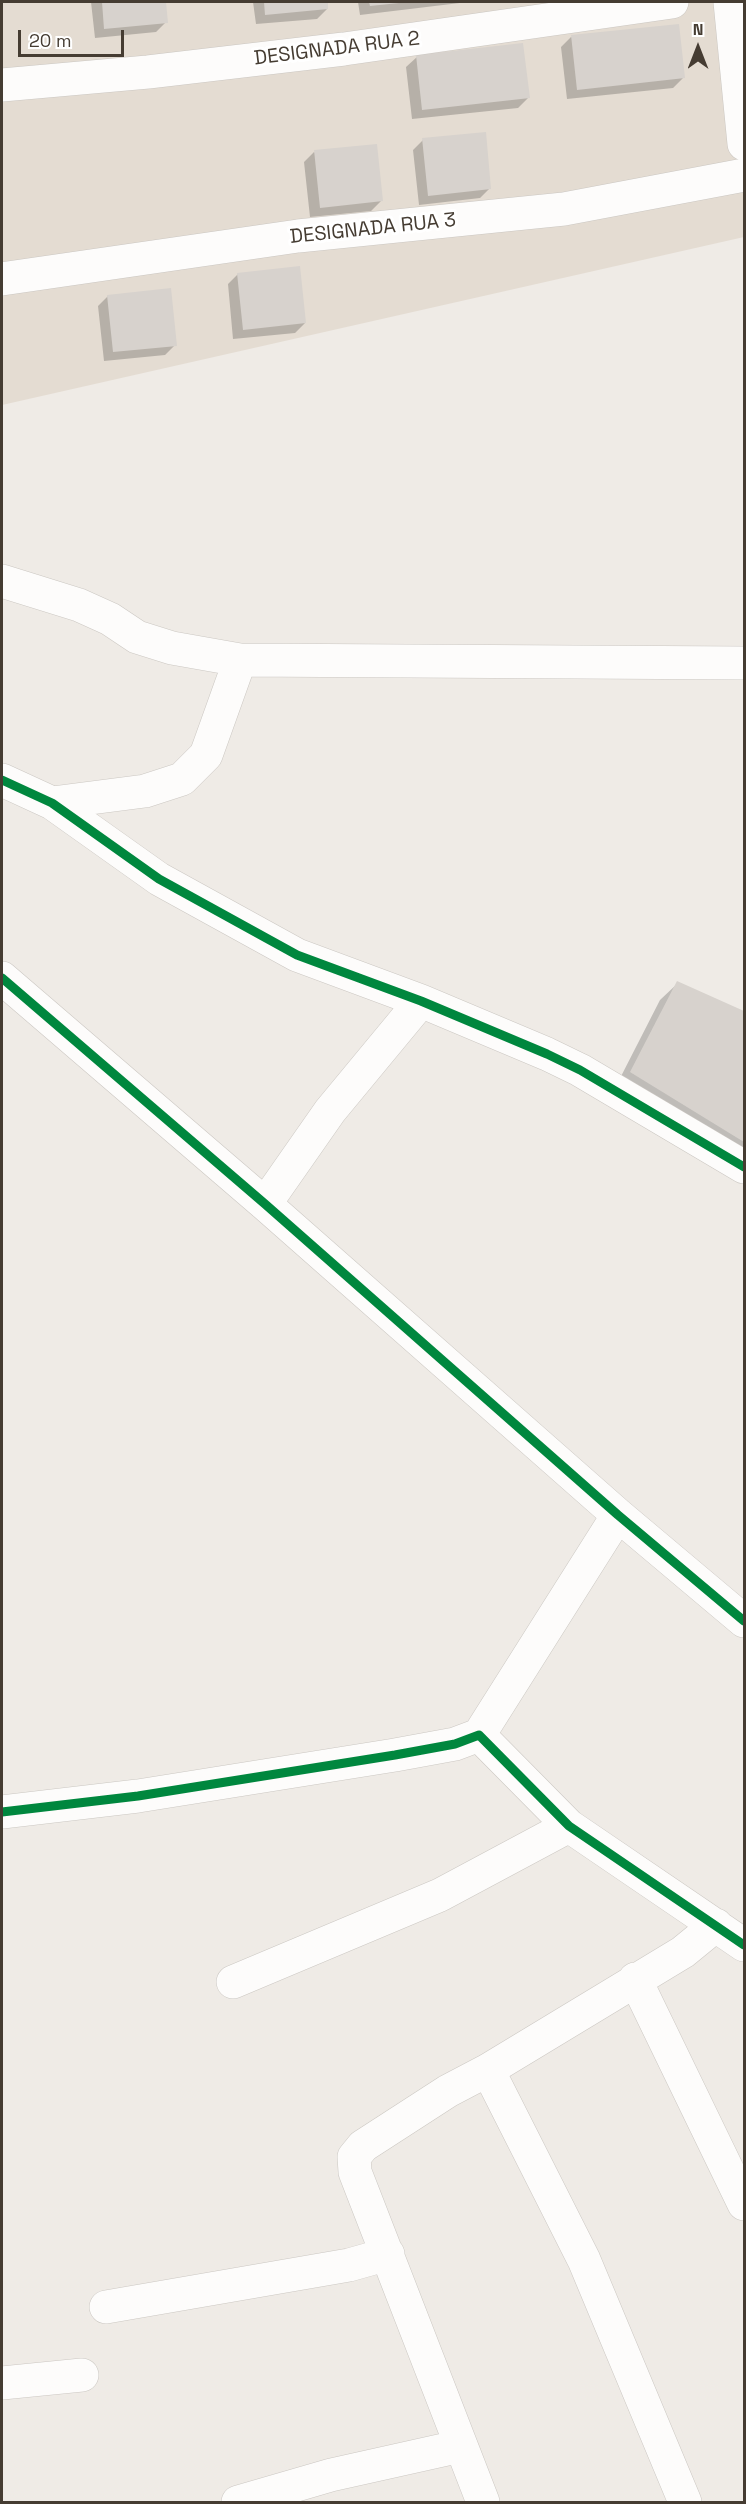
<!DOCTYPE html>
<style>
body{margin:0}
#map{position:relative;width:746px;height:2504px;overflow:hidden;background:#efebe6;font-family:"Space Grotesk",sans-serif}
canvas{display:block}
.frame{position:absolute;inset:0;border:3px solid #453c32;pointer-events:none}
.north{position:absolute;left:668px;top:18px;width:60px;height:60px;-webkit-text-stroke:4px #fff;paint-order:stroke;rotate:0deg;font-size:16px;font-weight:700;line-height:24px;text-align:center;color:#453c32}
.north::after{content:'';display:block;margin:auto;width:21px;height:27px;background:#453c32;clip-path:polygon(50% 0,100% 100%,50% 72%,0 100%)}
.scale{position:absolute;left:18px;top:30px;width:106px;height:27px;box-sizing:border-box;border:3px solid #453c32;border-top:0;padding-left:8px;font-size:18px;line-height:21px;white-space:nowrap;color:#453c32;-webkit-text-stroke:4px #fff;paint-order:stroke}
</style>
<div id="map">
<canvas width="746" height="2504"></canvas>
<div class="frame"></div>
<div class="north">N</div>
<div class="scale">20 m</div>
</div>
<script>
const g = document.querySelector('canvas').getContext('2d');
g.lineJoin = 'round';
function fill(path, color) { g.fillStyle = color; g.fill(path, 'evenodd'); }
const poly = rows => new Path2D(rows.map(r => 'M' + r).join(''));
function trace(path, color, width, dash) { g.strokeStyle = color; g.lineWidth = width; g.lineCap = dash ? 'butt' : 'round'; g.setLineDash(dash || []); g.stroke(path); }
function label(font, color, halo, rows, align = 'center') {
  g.font = font + ' "Space Grotesk",sans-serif'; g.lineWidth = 6; g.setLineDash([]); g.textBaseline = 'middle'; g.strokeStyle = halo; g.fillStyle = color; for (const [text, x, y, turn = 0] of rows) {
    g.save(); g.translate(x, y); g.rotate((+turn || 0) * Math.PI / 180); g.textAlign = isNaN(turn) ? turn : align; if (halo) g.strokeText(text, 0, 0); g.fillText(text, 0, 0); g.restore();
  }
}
fill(poly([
 [2,2,744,2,744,237,2,405]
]), '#e4dcd2');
fill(poly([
 [91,2,164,2,166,22,156,32,95,38],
 [253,2,326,2,327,9,317,19,256,24],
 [358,2,468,2,360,15],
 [571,37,683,78,673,88,567,99,561,47],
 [417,57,528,98,518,108,412,119,406,67],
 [423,140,490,188,480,198,419,205,413,150],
 [314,152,381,201,371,211,310,217,304,162],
 [238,274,305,323,295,333,233,339,228,284],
 [108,296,175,345,165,355,104,361,98,306],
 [678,983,744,1013,744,1170,614,1090,660,1000]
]), '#0003');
fill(poly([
 [102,2,166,2,168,23,104,29],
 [264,2,328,2,328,9,265,15],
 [369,2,399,2,399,3,370,6],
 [679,24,685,78,577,90,571,35],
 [523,43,530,98,422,110,416,55],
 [486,132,491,189,428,196,422,138],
 [377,144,383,201,320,208,314,150],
 [300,266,306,323,243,330,237,273],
 [171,288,177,346,113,352,107,295],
 [677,981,744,1011,744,1142,630,1072]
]), '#d7d2cd');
const minor = poly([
 [730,2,744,144],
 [2,85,148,72,344,49,672,2],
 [2,279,298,236,564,209,744,175],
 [2,581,79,605,110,619,137,637,172,648,240,660,744,663],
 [2,780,52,803,159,879,297,955,421,1001,547,1054,580,1070,744,1167],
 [52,803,145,791,182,779,206,755,240,660],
 [2,978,265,1204,618,1515,744,1621],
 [265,1204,330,1111,421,1001],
 [479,1735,618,1515],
 [2,1812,138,1796,395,1755,455,1744,479,1735,569,1826,744,1945],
 [635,1979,744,2204],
 [233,1982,440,1895,569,1826],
 [488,2070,584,2260,685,2502],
 [106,2307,349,2265,388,2254],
 [2,2383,82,2375],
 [238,2502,331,2475,461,2446],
 [483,2502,355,2172,354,2157,363,2146,448,2091,488,2070,683,1952,716,1925]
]);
trace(minor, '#cbc7c2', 34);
trace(minor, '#fdfcfb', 33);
trace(poly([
 [2,780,52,803,159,879,297,955,421,1001,547,1054,580,1070,744,1167],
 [2,978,265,1204,618,1515,744,1621],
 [2,1812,138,1796,395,1755,455,1744,479,1735,569,1826,744,1945]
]), '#00873e', 9);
label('20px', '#453c32', '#fff', [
 ["DESIGNADA RUA 2",337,49,-7],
 ["DESIGNADA RUA 3",373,229,-6]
]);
</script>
